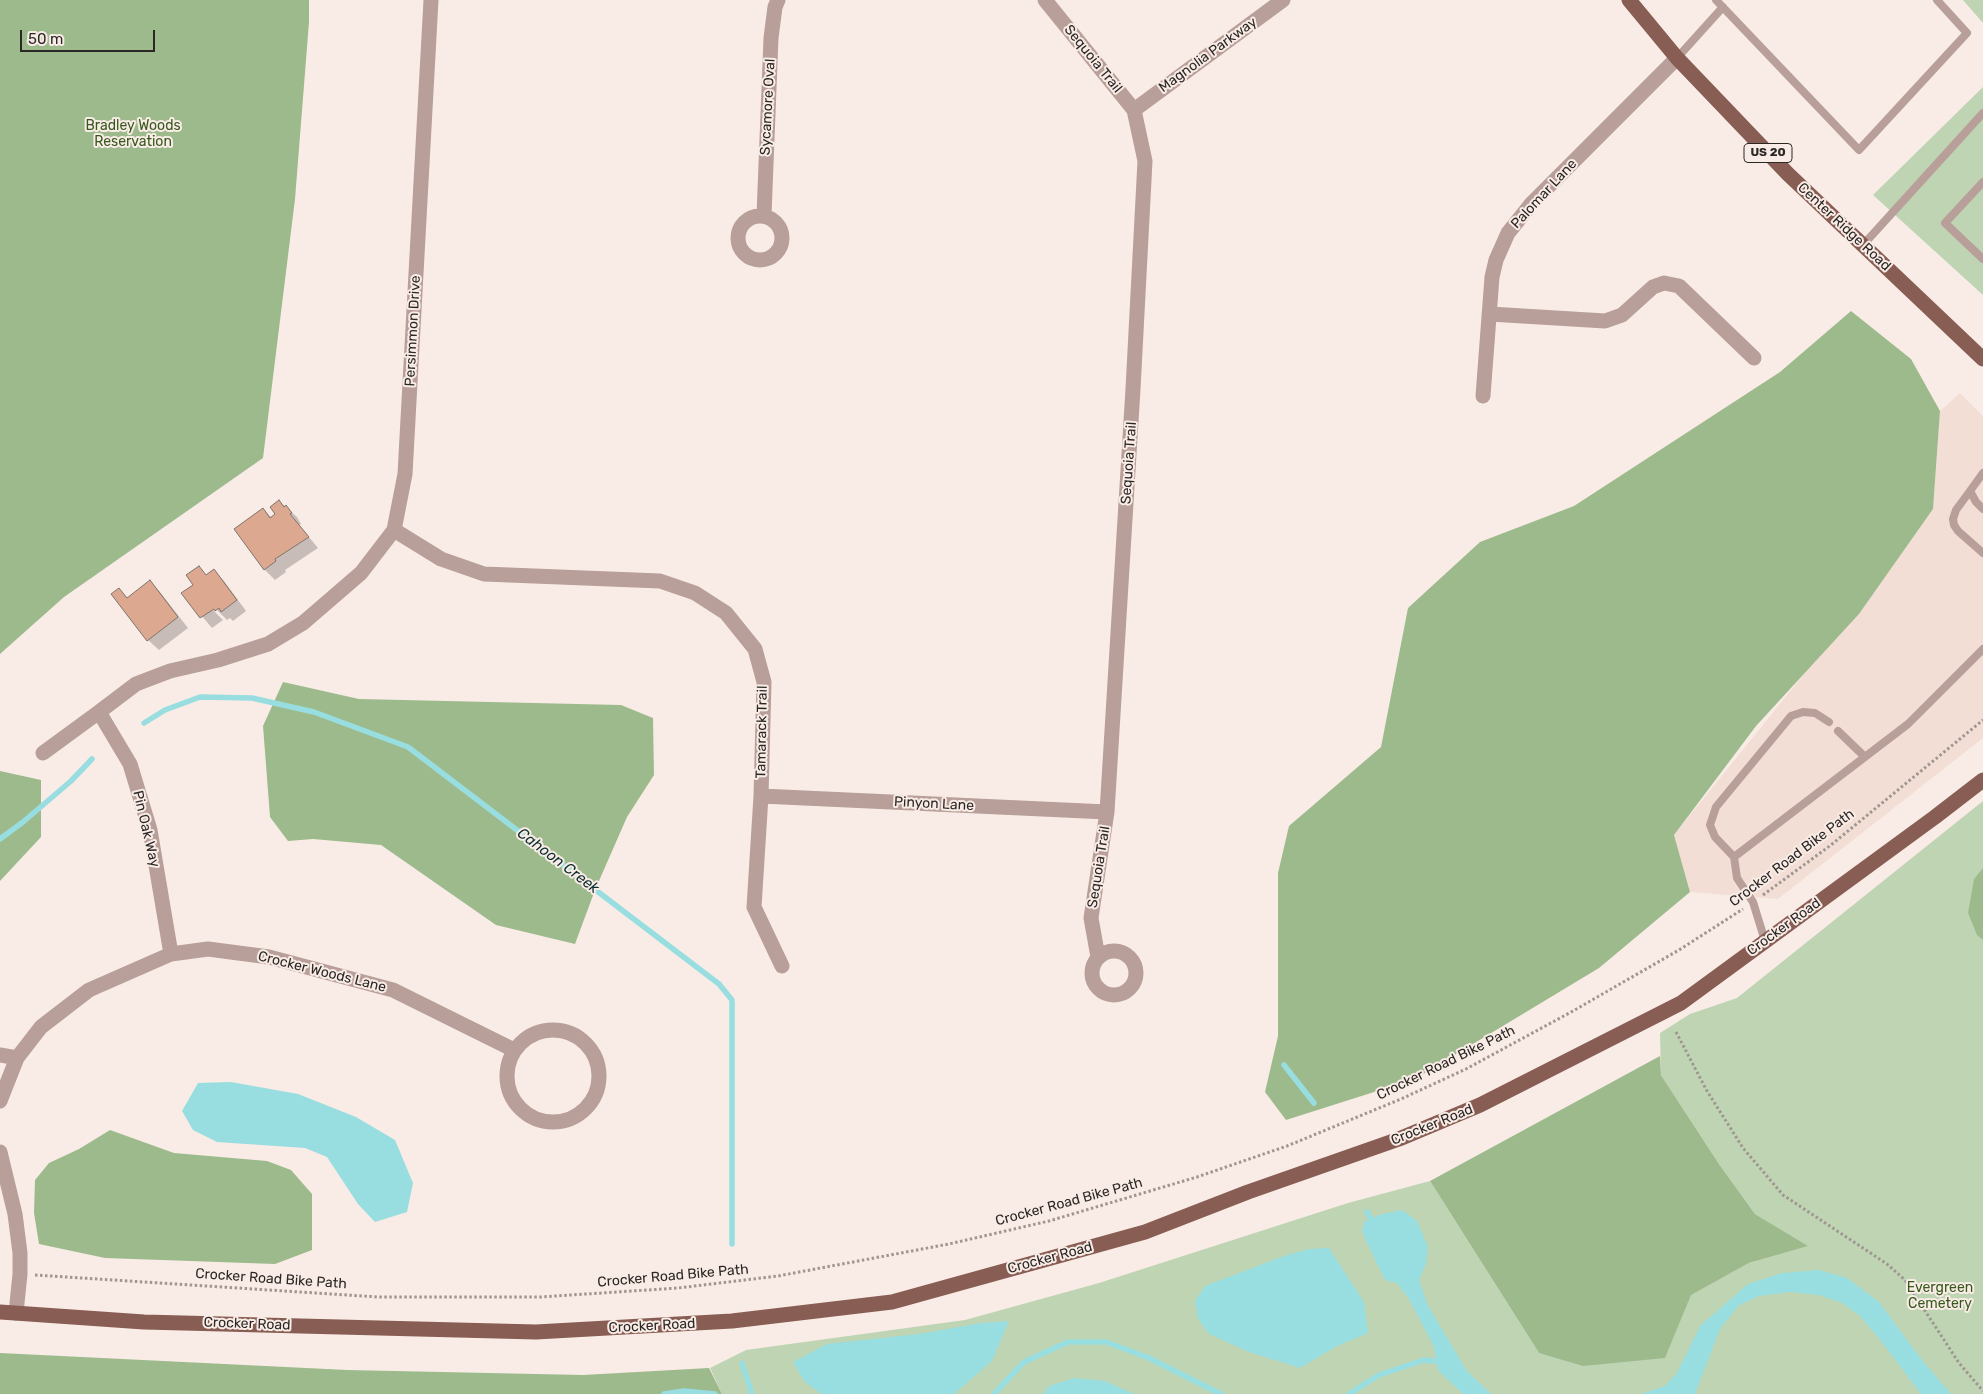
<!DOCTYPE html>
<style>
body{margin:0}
#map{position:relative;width:1983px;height:1394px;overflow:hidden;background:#f9ece6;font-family:Rubik,sans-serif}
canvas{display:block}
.scale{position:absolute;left:20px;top:30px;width:135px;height:22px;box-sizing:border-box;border:2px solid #2b2725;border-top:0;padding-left:6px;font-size:15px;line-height:18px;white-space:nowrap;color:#2b2725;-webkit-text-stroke:4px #f9ece6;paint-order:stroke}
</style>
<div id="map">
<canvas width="1983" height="1394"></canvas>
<div class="scale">50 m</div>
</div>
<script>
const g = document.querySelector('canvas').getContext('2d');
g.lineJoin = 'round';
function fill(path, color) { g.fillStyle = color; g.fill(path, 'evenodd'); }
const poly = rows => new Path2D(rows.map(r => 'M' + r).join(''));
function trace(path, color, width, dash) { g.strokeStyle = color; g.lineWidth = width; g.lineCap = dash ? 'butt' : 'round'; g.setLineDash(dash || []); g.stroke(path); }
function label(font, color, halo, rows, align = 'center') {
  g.font = font + ' Rubik,sans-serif'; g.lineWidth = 4; g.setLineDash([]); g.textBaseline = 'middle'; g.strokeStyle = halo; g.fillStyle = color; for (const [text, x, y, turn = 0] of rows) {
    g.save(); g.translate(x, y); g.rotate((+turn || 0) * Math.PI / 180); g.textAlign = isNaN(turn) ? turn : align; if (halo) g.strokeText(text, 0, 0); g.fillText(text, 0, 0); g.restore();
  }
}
fill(poly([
 [1960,393,1983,416,1983,738,1778,899,1690,892,1674,835,1808,669,1859,614,1933,509,1940,411]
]), '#f3ded5');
fill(poly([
 [1963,0,1983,0,1983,23],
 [1983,87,1983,295,1873,195],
 [1983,801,1983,1394,722,1394,710,1368,746,1350,965,1320,1099,1283,1348,1203,1430,1181,1539,1353,1664,1358,1690,1295,1749,1263,1807,1246,1755,1214,1719,1164,1661,1075,1660,1033,1690,1014,1737,998]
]), '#bfd4b3');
fill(poly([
 [0,0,309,0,309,22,295,199,263,458,64,597,0,654],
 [1851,311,1911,359,1940,411,1933,509,1859,614,1756,726,1674,835,1690,892,1599,968,1415,1079,1286,1120,1265,1092,1278,1036,1278,873,1289,826,1381,747,1408,608,1480,542,1574,506,1780,372],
 [283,682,359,699,621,705,653,718,654,775,627,817,595,890,575,944,496,925,381,845,313,839,288,841,270,817,263,726],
 [0,771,41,780,41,837,0,881],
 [1983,868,1983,940,1977,935,1968,913,1974,879],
 [1660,1056,1661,1075,1719,1164,1755,1214,1808,1246,1749,1263,1691,1295,1665,1358,1583,1366,1539,1353,1430,1181],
 [110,1130,174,1153,267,1161,291,1170,312,1194,312,1250,275,1264,105,1258,39,1244,34,1213,35,1180,49,1163,79,1149],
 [0,1353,347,1370,583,1375,709,1368,722,1394,0,1394]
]), '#9dba8d');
fill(poly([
 [231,1082,298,1094,356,1117,395,1140,413,1183,407,1212,375,1222,358,1204,327,1157,305,1148,217,1142,193,1130,182,1111,198,1083],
 [1402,1210,1417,1221,1428,1247,1426,1264,1419,1280,1428,1306,1467,1371,1491,1394,1463,1394,1438,1370,1434,1347,1409,1299,1397,1283,1385,1280,1367,1243,1362,1231,1364,1222,1379,1215],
 [1329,1248,1364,1302,1368,1333,1337,1346,1300,1368,1249,1352,1209,1334,1198,1319,1195,1301,1205,1286,1284,1256,1309,1249],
 [1819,1270,1847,1278,1879,1302,1922,1360,1951,1394,1921,1394,1881,1341,1859,1315,1842,1303,1819,1295,1791,1292,1759,1296,1738,1306,1720,1329,1695,1394,1641,1394,1665,1386,1677,1373,1700,1326,1748,1284,1782,1273],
 [1009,1321,992,1361,954,1394,821,1394,805,1382,793,1362,827,1344,919,1334,981,1323],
 [1074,1378,1105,1381,1134,1394,1043,1394,1049,1386]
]), '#98dde0');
fill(poly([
 [279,501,297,517,301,524,299,525,318,548,285,570,286,572,275,580,265,570,236,529,263,509,272,518,277,514],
 [198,567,207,576,214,571,224,581,246,611,233,621,230,618,227,620,211,604,209,606,223,620,212,628,183,594,195,585],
 [150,582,160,592,188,628,159,650,148,640,119,590,128,598]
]), '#0003');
trace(poly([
 [144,723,165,710,200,697,252,698,314,712,408,747,719,984,732,1000,732,1244],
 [0,839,23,822,71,781,92,759],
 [1284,1065,1314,1103],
 [1367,1212,1374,1225],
 [742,1363,752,1394],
 [664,1394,684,1391,715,1394],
 [994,1394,1024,1362,1068,1342,1106,1342,1149,1358,1221,1394],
 [1349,1394,1379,1375,1424,1360,1443,1362]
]), '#98dde0', 5.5);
const building = poly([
 [279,500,284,507,286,505,292,513,290,514,309,537,275,559,276,561,264,570,234,529,263,508,270,518,275,514,270,507,279,500],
 [199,566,206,575,214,569,237,600,221,612,219,608,215,611,214,609,200,618,181,593,193,585,186,575,199,566],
 [150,580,178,617,147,641,111,594,119,588,127,598,150,580]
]);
fill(building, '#dca890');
trace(building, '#7e736d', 1);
trace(poly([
 [1763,895,1831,845,1983,720],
 [1676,1032,1707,1091,1743,1148,1783,1195,1887,1264,1905,1280,1959,1363,1983,1391],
 [35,1275,378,1297,540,1297,678,1288,778,1276,949,1244,1049,1221,1197,1177,1287,1146,1401,1099,1466,1069,1573,1011,1679,950,1743,909]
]), '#9f9691', 3, [2.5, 2.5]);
trace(poly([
 [1716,0,1859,150,1967,33,1937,0],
 [1677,58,1723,7],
 [1983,182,1945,223,1983,259],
 [1863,245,1983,113],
 [1983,473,1970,491,1976,502,1983,509],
 [1970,491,1956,510,1953,519,1954,525,1958,531,1983,553],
 [1838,731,1865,757],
 [1734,857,1715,837,1710,825,1716,807,1791,716,1803,712,1815,713,1829,722],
 [1765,941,1753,902,1737,878,1734,857,1908,724,1983,649]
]), '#b89f99', 8);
trace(poly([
 [1045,0,1134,110,1145,161,1133,389,1107,812,1091,918,1098,957],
 [1134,110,1283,0],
 [764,215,771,38,775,7,778,0],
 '738 238a22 22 0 1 1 44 0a22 22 0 1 1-44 0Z',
 [1490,314,1605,321,1622,315,1653,287,1664,283,1679,286,1754,358],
 [1483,396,1492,277,1496,260,1508,233,1532,203,1677,58],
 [394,530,441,559,484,574,660,581,695,593,726,613,755,649,764,682,761,796,754,907,782,966],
 [43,753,99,712],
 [761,796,1107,812],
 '1092 973a22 22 0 1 1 44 0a22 22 0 1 1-44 0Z',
 [171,954,150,830,130,764,99,712,136,684,170,671,218,660,268,644,303,623,361,573,394,530,405,474,431,0],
 '507 1076a46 46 0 1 1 92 0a46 46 0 1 1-92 0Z',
 [0,1055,17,1058],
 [0,1101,17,1058,41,1027,89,990,171,954,208,949,269,957,393,990,514,1050],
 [0,1152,15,1214,20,1253,20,1274,16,1313]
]), '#b89f99', 15);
trace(poly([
 [1629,0,1677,58,1788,174,1983,359],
 [0,1312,144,1322,536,1332,732,1321,892,1302,1145,1232,1248,1192,1399,1139,1480,1105,1681,1003,1935,817,1983,780]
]), '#885d53', 15);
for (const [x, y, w] of [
 [1768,153,48]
]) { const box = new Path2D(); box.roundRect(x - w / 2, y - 9.5, w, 19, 4); g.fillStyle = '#f9ece6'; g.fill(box); trace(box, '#2b2725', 1); }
label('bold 12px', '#2b2725', null, [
 ["US 20",1768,153]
]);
label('14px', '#2b2725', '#f9ece6', [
 ["Magnolia Parkway",1208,55,-36],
 ["Sequoia Trail",1093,59,51],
 ["Sycamore Oval",768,107,-87],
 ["Palomar Lane",1544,194,-47],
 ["Center Ridge Road",1844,227,43],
 ["Persimmon Drive",413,331,-87],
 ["Sequoia Trail",1129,463,-86],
 ["Tamarack Trail",762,732,-89],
 ["Pinyon Lane",934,804,3],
 ["Pin Oak Way",146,829,77],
 ["Crocker Road Bike Path",1792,858,-37],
 ["Sequoia Trail",1099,867,-81],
 ["Crocker Road",1784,927,-36],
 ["Crocker Woods Lane",322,972,14],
 ["Crocker Road Bike Path",1446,1063,-26],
 ["Crocker Road",1432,1125,-22],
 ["Crocker Road Bike Path",1069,1202,-15],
 ["Crocker Road",1050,1258,-15],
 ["Crocker Road Bike Path",673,1276,-5],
 ["Crocker Road Bike Path",271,1279,4],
 ["Crocker Road",247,1324,2],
 ["Crocker Road",652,1326,-3]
]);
label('14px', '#365a1d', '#f9ece6', [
 ["Bradley Woods",133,126],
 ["Reservation",133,142],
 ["Evergreen",1940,1288],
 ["Cemetery",1940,1304]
]);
label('italic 15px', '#0c2f31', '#f9ece6', [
 ["Cahoon Creek",558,861,37]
]);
</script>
